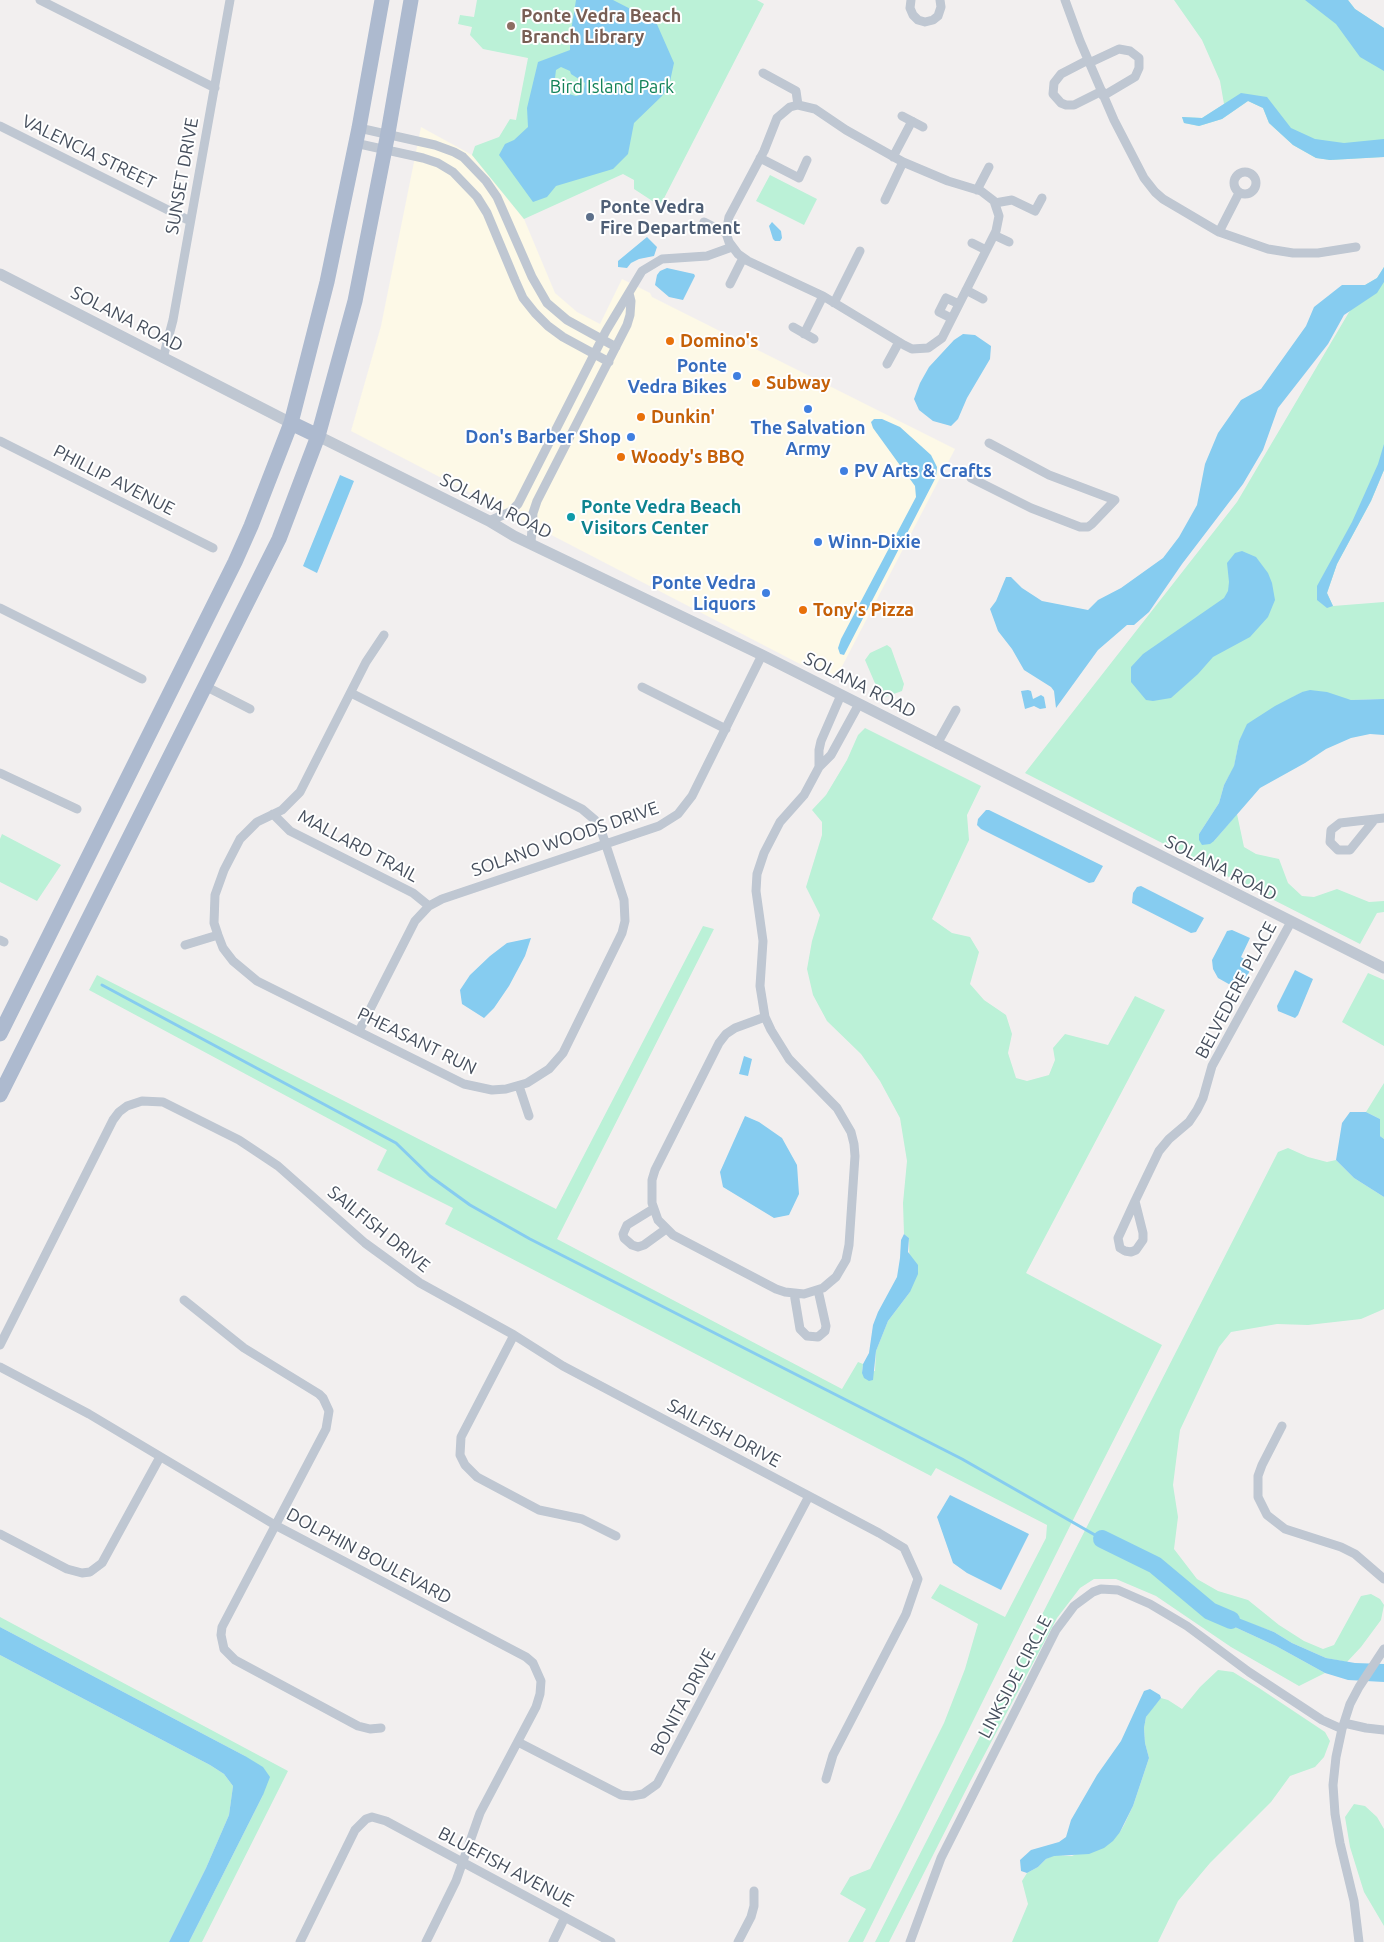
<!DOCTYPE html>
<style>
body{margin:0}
canvas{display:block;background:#f2efef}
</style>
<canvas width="1384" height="1942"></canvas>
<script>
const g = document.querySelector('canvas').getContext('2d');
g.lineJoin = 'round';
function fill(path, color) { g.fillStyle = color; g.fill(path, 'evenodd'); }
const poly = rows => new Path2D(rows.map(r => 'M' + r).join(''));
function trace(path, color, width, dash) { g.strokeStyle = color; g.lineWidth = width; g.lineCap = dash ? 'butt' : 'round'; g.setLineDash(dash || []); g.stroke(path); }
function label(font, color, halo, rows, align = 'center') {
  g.font = font + ' Ubuntu,sans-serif'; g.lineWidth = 4; g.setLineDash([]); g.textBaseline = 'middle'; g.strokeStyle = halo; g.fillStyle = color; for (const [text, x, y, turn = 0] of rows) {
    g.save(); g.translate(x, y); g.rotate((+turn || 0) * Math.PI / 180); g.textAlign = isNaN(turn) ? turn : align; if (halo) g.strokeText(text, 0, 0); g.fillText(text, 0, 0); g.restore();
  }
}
fill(poly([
 [421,127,472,155,524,219,555,293,577,312,600,324,622,279,650,293,652,297,955,449,836,678,798,663,351,431,381,326]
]), '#fdf9e7');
fill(poly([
 [477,0,757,0,764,4,660,206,634,189,634,180,623,174,524,219,472,155,475,146,499,137,510,119,516,120,528,58,483,49,470,35,472,27,458,24,460,15,474,17],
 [1174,0,1348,0,1355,9,1384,28,1384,157,1330,160,1316,158,1293,145,1269,123,1263,108,1248,101,1222,119,1199,126,1184,123,1182,117,1202,118,1224,104,1220,81,1202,40],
 [770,175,817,199,804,225,756,201],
 [1384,267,1384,470,1371,501,1337,564,1327,593,1333,606,1384,602,1384,699,1351,700,1302,692,1248,724,1239,741,1234,767,1224,785,1219,803,1199,834,1214,841,1237,814,1244,847,1256,854,1279,859,1288,883,1302,896,1314,897,1337,889,1369,902,1384,901,1384,912,1377,913,1360,944,1025,773,1237,502,1365,285,1377,278],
 [887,645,891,648,904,684,902,691,885,697,880,695,865,660,870,653],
 [865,728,981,786,967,815,969,840,932,919,952,933,970,937,979,952,970,984,984,1000,1006,1015,1012,1034,1008,1053,1016,1078,1027,1081,1049,1075,1055,1060,1053,1048,1065,1034,1108,1045,1135,996,1165,1010,1026,1273,1162,1345,1076,1514,863,1942,848,1942,866,1909,840,1894,850,1877,870,1869,900,1811,944,1723,965,1669,978,1624,931,1598,940,1584,1005,1617,1046,1538,1047,1525,936,1468,931,1476,445,1224,453,1208,377,1170,387,1150,89,990,97,975,556,1209,703,926,714,929,557,1239,842,1389,858,1362,863,1364,862,1373,875,1371,876,1351,888,1321,910,1292,909,1238,904,1234,903,1203,907,1161,900,1118,880,1081,861,1054,827,1021,813,995,807,969,812,941,820,915,806,887,822,835,822,822,812,810,826,795,847,760,858,735],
 [2,834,61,865,37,901,0,882,0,839],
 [1368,973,1384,980,1384,1046,1342,1022],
 [1384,1083,1384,1139,1380,1136,1380,1119,1366,1112],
 [1288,1148,1308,1157,1327,1162,1336,1160,1354,1178,1384,1197,1384,1309,1361,1319,1308,1325,1277,1324,1231,1332,1219,1347,1180,1430,1173,1485,1178,1517,1174,1549,1197,1579,1218,1591,1248,1600,1279,1625,1304,1641,1323,1649,1334,1645,1361,1596,1371,1594,1380,1599,1384,1605,1381,1620,1361,1647,1347,1662,1326,1658,1292,1643,1274,1632,1252,1624,1213,1617,1276,1646,1325,1673,1299,1686,1231,1647,1156,1596,1116,1579,1094,1579,1080,1588,1057,1618,971,1780,889,1942,875,1942,1278,1152],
 [0,1617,288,1771,202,1942,189,1942,263,1795,245,1756,0,1627],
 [0,1655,210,1765,224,1774,233,1786,229,1815,206,1868,169,1942,0,1942],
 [1218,1670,1233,1672,1259,1688,1325,1732,1330,1741,1324,1757,1315,1767,1290,1776,1271,1802,1210,1863,1178,1901,1158,1942,1012,1942,1028,1904,1022,1881,1027,1873,1038,1867,1046,1859,1054,1855,1072,1856,1120,1832,1124,1825,1133,1806,1149,1758,1145,1743,1144,1728,1146,1717,1150,1711,1161,1698,1168,1700,1182,1709,1200,1687],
 [1354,1804,1365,1806,1377,1817,1384,1829,1384,1926,1364,1892,1350,1847,1345,1817]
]), '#bbf1d7');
fill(poly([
 [576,0,613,0,656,22,674,63,669,86,662,96,634,123,628,154,613,169,556,186,547,197,533,202,499,155,505,144,514,140,528,127,527,108,538,62,570,50,570,37],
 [561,67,570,71,571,74,585,83,583,94,576,96,569,94,558,81,555,78,556,70],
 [1305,0,1348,0,1355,9,1384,28,1384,71,1360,57,1336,24],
 [1241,93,1267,97,1291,128,1315,139,1344,143,1384,139,1384,157,1330,160,1316,158,1293,145,1269,123,1263,108,1248,101,1222,119,1199,126,1184,123,1182,117,1202,118],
 [772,222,781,231,782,238,780,241,775,241,773,239,769,226],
 [647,237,657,247,654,256,639,259,631,263,627,268,618,267,618,261],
 [1384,267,1384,282,1377,293,1344,315,1328,344,1278,408,1263,450,1243,484,1182,564,1149,612,1134,625,1127,625,1098,650,1056,708,1054,691,1051,687,1024,670,1012,649,998,631,990,609,996,601,1006,577,1011,577,1022,588,1042,601,1088,610,1098,600,1121,588,1163,558,1179,537,1197,505,1205,464,1218,433,1241,400,1261,389,1306,326,1314,307,1342,285,1365,285,1377,278],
 [667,268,694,274,695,276,683,300,669,297,655,285,657,275,660,271],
 [963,334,975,335,991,346,990,359,967,398,958,419,951,426,933,421,919,410,914,399,920,383,929,367,954,340],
 [874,419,882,419,900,427,931,455,937,467,936,477,844,655,840,654,838,648,841,639,916,497,915,486,873,428,871,422],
 [1384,444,1384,470,1371,501,1337,564,1327,593,1333,606,1327,608,1317,600,1317,586,1352,522,1378,464],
 [340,475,354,481,317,573,303,566],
 [1242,551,1256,557,1268,573,1272,583,1275,600,1268,617,1250,637,1213,657,1198,674,1171,698,1153,701,1146,700,1131,682,1131,667,1143,654,1224,598,1228,591,1229,582,1227,563,1235,553],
 [1028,690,1031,691,1033,699,1041,695,1044,697,1046,708,1040,709,1034,706,1025,709,1021,691],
 [1310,690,1327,692,1351,700,1384,699,1384,735,1370,734,1351,738,1326,749,1305,763,1260,788,1214,841,1210,844,1202,845,1199,840,1199,834,1219,803,1224,785,1234,766,1239,741,1247,724,1275,706,1302,692],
 [986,810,989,810,1103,866,1094,882,1089,883,981,829,977,825,978,819],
 [1141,886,1204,918,1196,932,1191,933,1132,903,1133,893,1137,887],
 [1232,930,1250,938,1241,957,1253,964,1241,989,1234,987,1218,978,1213,969,1212,960,1224,937,1227,931],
 [531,938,525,956,509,986,494,1008,484,1018,462,1004,460,990,470,975,490,956,507,943],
 [1295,970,1313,979,1298,1015,1295,1018,1278,1011,1277,1006],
 [744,1056,752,1059,748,1076,739,1074],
 [1350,1112,1366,1112,1380,1119,1380,1136,1384,1139,1384,1197,1354,1178,1336,1160,1342,1123],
 [745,1116,759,1122,782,1138,797,1165,799,1194,789,1215,774,1218,723,1187,720,1172],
 [904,1234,909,1238,908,1252,918,1265,918,1274,910,1292,888,1321,876,1351,873,1380,869,1381,864,1378,862,1373,863,1364,869,1353,873,1325,878,1312,897,1277,900,1258,901,1240],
 [950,1495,1029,1534,1001,1590,967,1573,953,1563,937,1517],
 [1215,1609,1274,1632,1292,1643,1326,1658,1355,1663,1384,1664,1384,1682,1348,1680,1325,1673,1276,1646,1213,1617,1210,1611],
 [0,1627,245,1756,263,1767,270,1777,263,1795,189,1942,169,1942,206,1868,229,1815,233,1786,224,1774,210,1765,0,1655],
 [1150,1689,1160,1695,1161,1698,1146,1717,1144,1728,1145,1743,1149,1758,1133,1806,1120,1832,1113,1841,1104,1848,1089,1854,1054,1856,1046,1859,1038,1867,1027,1873,1021,1871,1020,1860,1031,1850,1059,1842,1066,1837,1071,1820,1097,1775,1121,1741,1144,1691]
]), '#86ccf0');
trace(poly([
 [102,985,396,1143,430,1176,470,1205,530,1239,962,1459,1102,1539]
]), '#86ccf0', 3);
trace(poly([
 [1102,1539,1155,1565,1210,1611,1231,1620]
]), '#86ccf0', 18);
trace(poly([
 [40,0,215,88],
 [911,0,910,8,913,15,918,20,925,22,933,20,938,16,941,7,940,0],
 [1065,0,1080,41,1114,120,1144,178,1155,192,1163,199,1219,232,1268,249,1293,253,1318,253,1356,247],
 [1088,60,1061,74,1054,83,1053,94,1061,103,1066,105,1074,105,1102,91],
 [1089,63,1119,49,1130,51,1139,58,1139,68,1135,77,1103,96],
 [763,73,796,91,798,105],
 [798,105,815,109,846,130,903,162,948,181,981,191,994,201,999,216,996,231,942,338,928,348,912,349,904,345,823,296,748,261,738,254,729,242,726,233,729,217,764,151,777,118,790,107,798,105],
 [902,116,923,127],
 [0,126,190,221],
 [359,128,435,145,454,152,463,157,486,181,497,197,532,277,547,303,567,320,616,347],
 [355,143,423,158,438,163,453,172,477,197,487,213,515,280,523,298,535,313,548,326,563,337,609,362],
 [893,157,912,121],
 [760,158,799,178,807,160],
 '1234 183a11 11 0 1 1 22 0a11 11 0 1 1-22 0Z',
 [977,190,989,167],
 [885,200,903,162],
 [995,203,1012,200,1035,211,1042,198],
 [704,222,726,233],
 [1219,232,1239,193],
 [994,235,1009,242],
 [972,243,986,250],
 [730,284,743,258],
 [966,290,983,299],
 [834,303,860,251],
 [951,318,939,312,946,298,959,304],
 [793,327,814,339],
 [804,334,823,296],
 [163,358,173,320,230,0],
 [887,364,899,342],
 [0,441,213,548],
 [971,478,1031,508,1080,527,1088,527,1092,524,1115,500,1049,475,989,443],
 [489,521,510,512,518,504,606,331,642,271,662,259,707,256,732,247],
 [531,543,533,513,537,501,627,325,630,315,631,301,629,293],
 [0,608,142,679],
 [205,686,250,709],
 [642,687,726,729],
 [351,693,582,809,595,820,600,827,624,900,625,921,622,933,563,1053,549,1069,527,1083,506,1089,492,1090,464,1084,257,981,233,961,223,948,218,935,214,923,215,895,224,870,240,839,257,822,282,810,300,792,366,662,384,635],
 [937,744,956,710],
 [819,767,819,750,821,741,841,695],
 [0,773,77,809],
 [273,814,290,831,413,893,429,906],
 [1375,819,1350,850,1338,850,1330,842,1331,830,1340,823,1384,818],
 [0,940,4,942],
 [185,945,218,935],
 [765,1017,735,1028,726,1034,719,1043,655,1170,652,1180,652,1203,658,1220,673,1235,776,1289,785,1292,804,1294,823,1288,830,1282,836,1277,846,1260,849,1245,855,1156,854,1144,851,1132,837,1108,789,1059,771,1030,765,1017,760,986,763,941,756,891,757,874,764,853,780,822,804,795,819,767,831,755,859,704],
 [359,1031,415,921,429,906,442,899,659,826,678,814,692,796,762,655],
 [519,1086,529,1116],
 [1135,1201,1159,1151,1169,1139,1189,1122,1197,1110,1203,1098,1212,1066,1291,922],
 [1135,1201,1143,1233,1143,1240,1136,1250,1131,1252,1125,1251,1120,1248,1118,1238,1135,1201],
 [653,1209,627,1225,623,1234,624,1238,632,1245,638,1247,644,1245,666,1229],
 [794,1293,800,1329,807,1336,818,1337,825,1331,826,1326,818,1290],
 [184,1300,244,1348,319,1394,323,1398,329,1411,326,1429,222,1627,221,1635,224,1649,235,1660,358,1726,370,1729,381,1728],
 [514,1335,461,1437,460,1455,465,1465,477,1477,539,1510,582,1519,616,1536],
 [0,1345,113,1120,119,1112,127,1106,142,1101,163,1102,239,1140,278,1166,365,1243,420,1283,514,1335,563,1366,879,1533,904,1548,918,1579,906,1614,833,1755,826,1779],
 [0,1367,89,1414,275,1525,526,1657,533,1663,541,1681,540,1694,536,1707,480,1813,456,1881,426,1942],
 [1282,1426,1262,1465,1258,1476,1258,1497,1267,1515,1285,1529,1341,1547,1355,1554,1384,1579],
 [0,1534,67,1569,82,1573,90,1572,102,1563,160,1457],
 [1344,1723,1366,1728,1384,1730],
 [518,1742,621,1795,632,1796,643,1794,657,1784,809,1496],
 [300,1942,355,1830,366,1819,372,1817,386,1821,611,1942],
 [553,1942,565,1917],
 [738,1942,751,1917,754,1906,754,1891],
 [910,1942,941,1858,1056,1630,1074,1606,1093,1592,1101,1589,1118,1590,1150,1604,1187,1626,1249,1672,1322,1720,1342,1729],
 [1359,1942,1354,1901,1340,1843,1335,1814,1333,1785,1336,1757,1342,1729,1350,1704,1359,1687,1384,1649]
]), '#bfc7d2', 9);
trace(poly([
 [0,274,291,423],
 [318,436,489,521,514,536,762,655,1384,968]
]), '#bfc7d2', 11);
trace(poly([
 [291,423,318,436],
 [0,1034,235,562,251,526,291,423,327,282,359,128,382,0],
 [0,1095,279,539,318,436,355,301,388,133,411,0]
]), '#adbacf', 15);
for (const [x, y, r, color] of [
 [511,26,5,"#8d6e63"],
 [590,217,5,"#5c6f8a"],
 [670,341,5,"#e8710a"],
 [737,376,5,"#3f7fe0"],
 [756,383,5,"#e8710a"],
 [808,409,5,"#3f7fe0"],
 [641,417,5,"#e8710a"],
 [631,437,5,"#3f7fe0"],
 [621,457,5,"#e8710a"],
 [844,471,5,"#3f7fe0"],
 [571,517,5,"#0f9aa8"],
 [818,542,5,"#3f7fe0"],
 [766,593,5,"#3f7fe0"],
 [803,610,5,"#e8710a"]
]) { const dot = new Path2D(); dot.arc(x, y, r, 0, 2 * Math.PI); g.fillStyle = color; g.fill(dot); trace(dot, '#fff', 2); }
label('bold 18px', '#785e54', '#fff', [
 ["Ponte Vedra Beach",521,16],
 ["Branch Library",521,37]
], 'left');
label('18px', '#138259', '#fff', [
 ["Bird Island Park",612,87]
]);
label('18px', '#464f5d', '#fff', [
 ["VALENCIA STREET",89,152,26],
 ["SUNSET DRIVE",182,176,-80],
 ["SOLANA ROAD",127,319,27],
 ["PHILLIP AVENUE",114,480,27],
 ["SOLANA ROAD",496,506,27],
 ["SOLANA ROAD",860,685,27],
 ["SOLANO WOODS DRIVE",565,839,-19],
 ["MALLARD TRAIL",358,846,28],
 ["SOLANA ROAD",1221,868,27],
 ["BELVEDERE PLACE",1236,990,-62],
 ["PHEASANT RUN",417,1041,26],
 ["SAILFISH DRIVE",379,1229,39],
 ["SAILFISH DRIVE",724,1433,28],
 ["DOLPHIN BOULEVARD",369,1556,28],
 ["LINKSIDE CIRCLE",1015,1677,-62],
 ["BONITA DRIVE",683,1702,-62],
 ["BLUEFISH AVENUE",506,1867,28]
]);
label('bold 18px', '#4e5e75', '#fff', [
 ["Ponte Vedra",600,207],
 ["Fire Department",600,228]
], 'left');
label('bold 18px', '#c56008', '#fff', [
 ["Domino's",680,341],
 ["Subway",766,383],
 ["Dunkin'",651,417],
 ["Woody's BBQ",631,457],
 ["Tony's Pizza",813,610]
], 'left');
label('bold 18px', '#366cbe', '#fff', [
 ["Ponte",727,366],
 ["Vedra Bikes",727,387],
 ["The Salvation",808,428,"center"],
 ["Army",808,449,"center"],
 ["Don's Barber Shop",621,437],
 ["PV Arts & Crafts",854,471,"left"],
 ["Winn-Dixie",828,542,"left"],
 ["Ponte Vedra",756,583],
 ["Liquors",756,604]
], 'right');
label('bold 18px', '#0d838f', '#fff', [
 ["Ponte Vedra Beach",581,507],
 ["Visitors Center",581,528]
], 'left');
</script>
